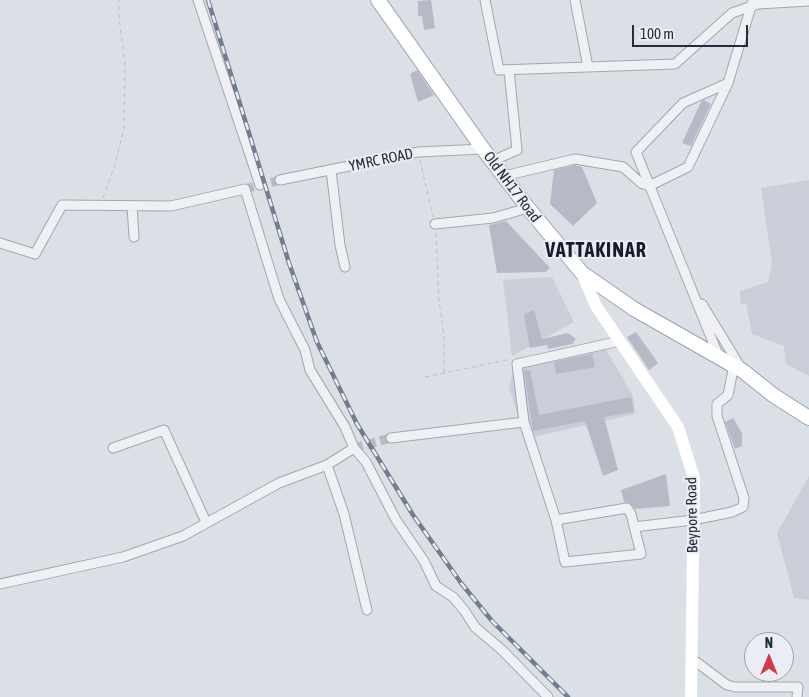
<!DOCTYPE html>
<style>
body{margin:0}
#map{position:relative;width:809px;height:697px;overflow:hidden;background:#dbdfe6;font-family:"Asap Condensed",sans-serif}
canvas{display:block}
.north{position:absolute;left:744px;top:632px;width:50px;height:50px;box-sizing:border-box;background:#eaeef4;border:1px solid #9ba0aa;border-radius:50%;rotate:0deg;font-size:14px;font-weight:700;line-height:20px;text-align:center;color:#252c3c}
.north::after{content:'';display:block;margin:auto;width:18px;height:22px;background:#d13a47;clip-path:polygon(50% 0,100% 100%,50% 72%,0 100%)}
.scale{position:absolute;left:632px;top:25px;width:116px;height:22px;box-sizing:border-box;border:2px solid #252c3c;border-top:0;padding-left:6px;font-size:15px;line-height:18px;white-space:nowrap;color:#252c3c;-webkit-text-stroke:4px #eaeef4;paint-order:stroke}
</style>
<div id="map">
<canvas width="809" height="697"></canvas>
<div class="north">N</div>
<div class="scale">100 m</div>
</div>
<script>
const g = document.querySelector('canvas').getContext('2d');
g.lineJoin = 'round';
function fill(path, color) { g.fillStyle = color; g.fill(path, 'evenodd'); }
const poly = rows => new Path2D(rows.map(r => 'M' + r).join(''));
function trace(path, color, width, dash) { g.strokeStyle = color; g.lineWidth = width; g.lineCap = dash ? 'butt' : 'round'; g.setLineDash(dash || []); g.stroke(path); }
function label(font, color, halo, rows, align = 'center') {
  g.font = font + ' "Asap Condensed",sans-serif'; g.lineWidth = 4; g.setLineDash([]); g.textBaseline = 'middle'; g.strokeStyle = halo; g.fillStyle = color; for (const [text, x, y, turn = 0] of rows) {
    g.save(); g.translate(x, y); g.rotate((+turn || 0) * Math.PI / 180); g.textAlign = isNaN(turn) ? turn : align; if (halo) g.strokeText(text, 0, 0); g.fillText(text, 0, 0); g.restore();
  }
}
fill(poly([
 [809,180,809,376,786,364,784,346,752,334,746,303,741,304,740,291,768,282,772,263,761,188],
 [552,277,574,322,512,356,503,280],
 [605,348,633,396,635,414,529,438,522,430,509,387,515,364],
 [809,476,809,600,794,598,777,533]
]), '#c9ced8');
fill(poly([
 [431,0,435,28,424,30,422,16,418,16,418,1],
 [417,70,434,95,418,102,410,74],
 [704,100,711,104,691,146,682,143,701,102],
 [575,165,582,167,597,203,573,226,550,204,554,170],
 [506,221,550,268,545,272,497,273,489,225],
 [534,310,542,339,568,333,576,339,572,344,548,349,547,345,530,348,524,315],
 [636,332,658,363,649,370,627,337],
 [592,354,595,367,556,374,554,362],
 [530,370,539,415,631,397,634,412,604,417,618,470,603,476,585,421,533,431,524,371],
 [733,418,742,433,742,446,735,449,725,422],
 [666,474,670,506,635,509,630,503,624,502,621,490]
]), '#b5bac6');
trace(poly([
 [245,189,280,180],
 [354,448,391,438]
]), '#b7bbc4', 9, [9, 4.5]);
const street = poly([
 [198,0,260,185],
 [485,0,499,70,675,64,732,13,758,4,809,1],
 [575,0,588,67],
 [492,161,517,150,509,70],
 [331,170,340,245,345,267],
 [504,176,575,159,623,167,641,183,649,186,688,167,728,83],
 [280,180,418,152,483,149],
 [132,206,134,237],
 [435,224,493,218,528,208],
 [0,243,35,254,62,205,171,206,245,189,279,299,305,350,310,370,345,427,354,448,366,462,396,520,424,561,436,586,453,597,464,610,475,627,502,650,548,697],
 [702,304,741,368],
 [719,357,636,152,683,103,728,83,753,0],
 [524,422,556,520,565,562,641,554,631,514,627,508,556,520],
 [391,438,524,422,517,364,620,341],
 [113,448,164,430,206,522],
 [327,465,344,514,367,610],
 [634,527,693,520,732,512,743,507,744,498,717,416,717,404,728,395,734,365],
 [0,584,123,557,183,536,279,483,327,465,354,448],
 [691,658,727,685,735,687,798,687,797,697]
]);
const primary = poly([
 [378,0,483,149,528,208,582,273,634,309,743,371,773,395,809,418]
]);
trace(street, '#a1a6b0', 11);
trace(primary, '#9aa2b2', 16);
trace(poly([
 [420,160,433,217],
 [103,198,115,165,124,127,125,64,119,18,119,0],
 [436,233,439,301,444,336,444,373],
 [425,377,511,359]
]), '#babdc4', 1, [4, 4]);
trace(street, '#eef0f4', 9);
trace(poly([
 [582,273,596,306,678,427,694,478,691,697]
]), '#fff', 12);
trace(primary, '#fff', 14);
const rail = poly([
 [208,0,289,263,317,342,357,424,413,515,461,583,492,621,568,697]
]);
trace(rail, '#747d90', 4.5);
trace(rail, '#eaeef4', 2.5, [8]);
label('15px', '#252c3c', '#eaeef4', [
 ["YMRC ROAD",381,160,-12],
 ["Old NH17 Road",512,187,53],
 ["Beypore Road",692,515,-91]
]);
g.letterSpacing = '1px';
label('bold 20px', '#171d2d', '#eaeef4', [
 ["VATTAKINAR",596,251]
]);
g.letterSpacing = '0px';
</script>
